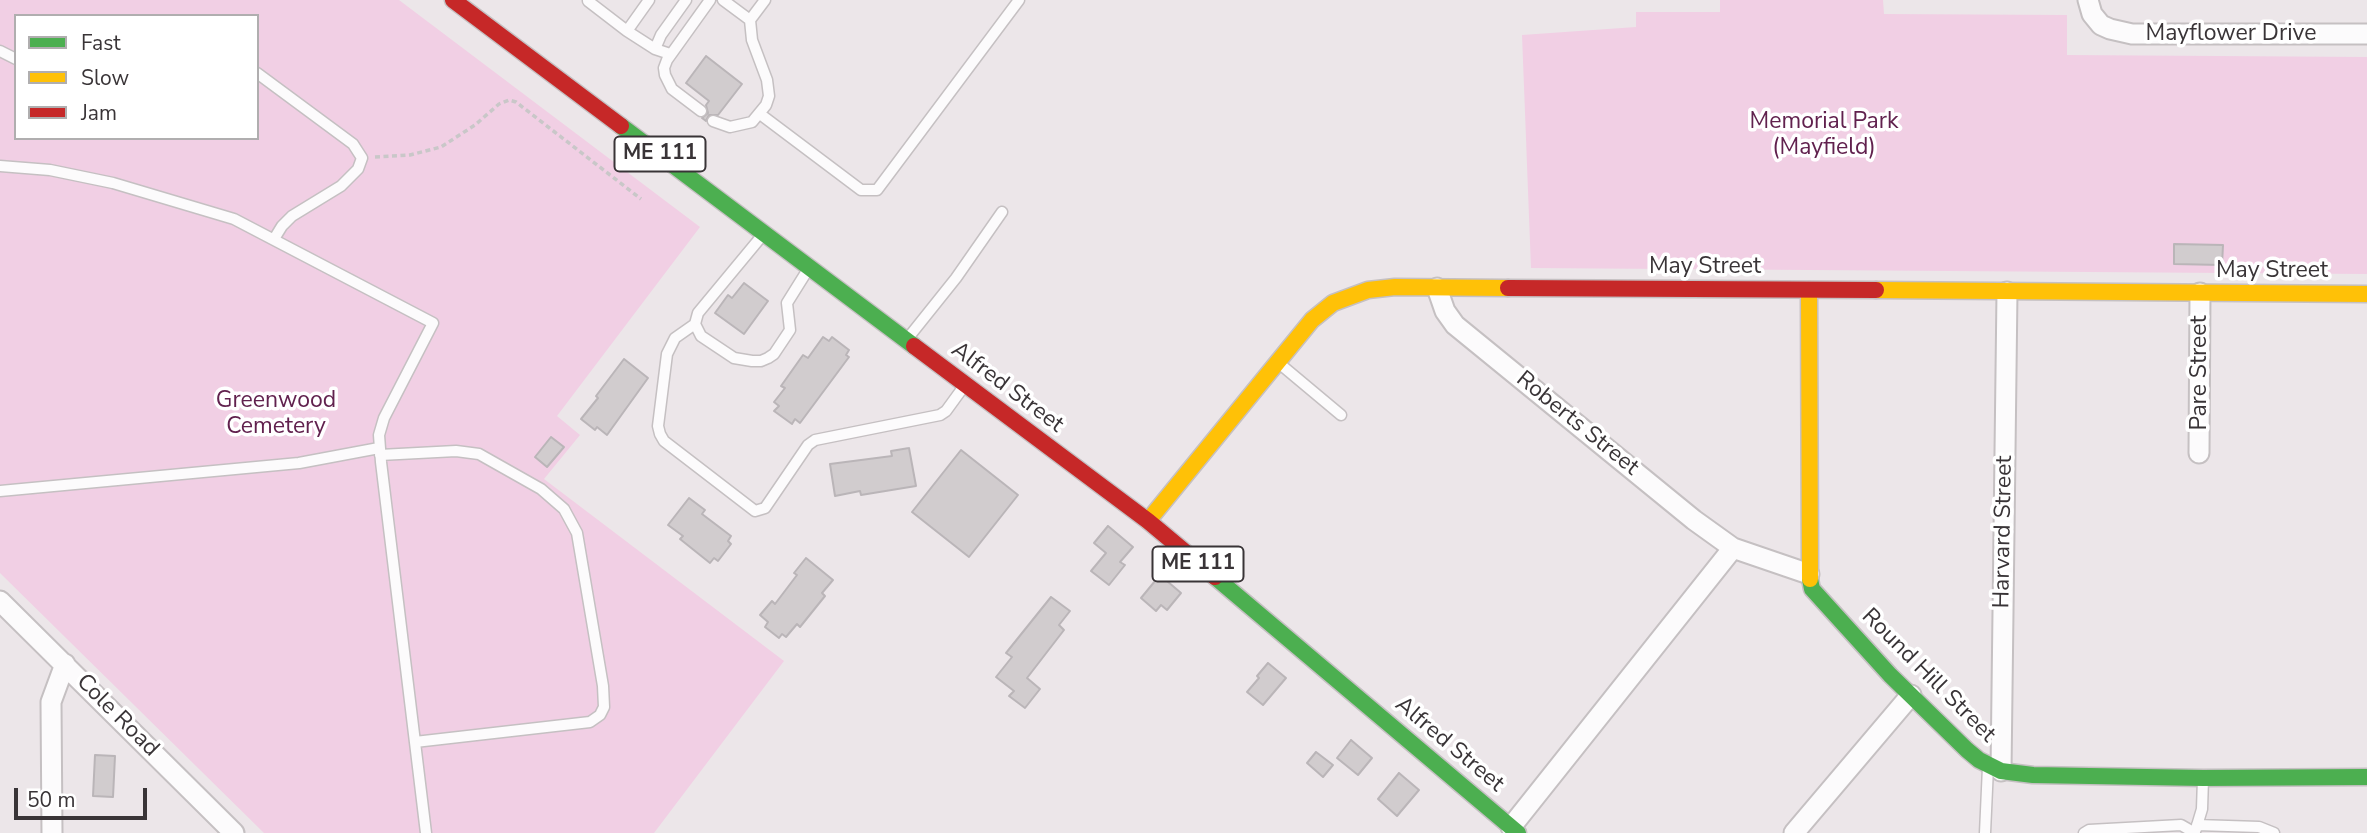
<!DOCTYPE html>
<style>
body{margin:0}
#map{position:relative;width:2367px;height:833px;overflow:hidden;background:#ece6e9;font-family:"Nunito Sans",sans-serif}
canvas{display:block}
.legend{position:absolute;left:14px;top:14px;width:245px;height:126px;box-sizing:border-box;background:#fff;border:2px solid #b0aeaf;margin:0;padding:9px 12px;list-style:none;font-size:21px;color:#393437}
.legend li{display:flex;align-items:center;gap:14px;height:35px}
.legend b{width:35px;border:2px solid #b0aeaf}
.scale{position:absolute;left:14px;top:788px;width:133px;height:32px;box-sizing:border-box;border:4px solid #393437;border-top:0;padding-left:9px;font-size:21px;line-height:24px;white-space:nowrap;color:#393437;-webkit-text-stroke:5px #fff;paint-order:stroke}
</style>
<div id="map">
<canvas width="2367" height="833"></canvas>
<ul class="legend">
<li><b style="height:9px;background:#4caf50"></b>Fast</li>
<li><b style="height:9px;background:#ffc107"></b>Slow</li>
<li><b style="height:9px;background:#c62828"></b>Jam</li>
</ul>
<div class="scale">50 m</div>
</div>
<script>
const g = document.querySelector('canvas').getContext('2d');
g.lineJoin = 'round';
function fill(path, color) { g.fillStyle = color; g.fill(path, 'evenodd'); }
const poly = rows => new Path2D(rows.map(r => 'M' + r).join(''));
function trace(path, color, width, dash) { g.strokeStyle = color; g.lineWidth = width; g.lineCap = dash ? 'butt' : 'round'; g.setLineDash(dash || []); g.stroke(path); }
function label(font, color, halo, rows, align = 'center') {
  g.font = font + ' "Nunito Sans",sans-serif'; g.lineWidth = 7; g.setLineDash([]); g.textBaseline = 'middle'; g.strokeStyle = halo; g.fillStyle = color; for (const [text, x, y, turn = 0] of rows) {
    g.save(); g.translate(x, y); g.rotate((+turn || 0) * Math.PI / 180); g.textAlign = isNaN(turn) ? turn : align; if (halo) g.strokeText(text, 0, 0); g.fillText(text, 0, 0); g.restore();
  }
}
fill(poly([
 [0,0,399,0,700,227,557,416,580,435,544,479,784,661,654,833,264,833,0,573],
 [16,16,257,16,257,138,16,138],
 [1720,0,1883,0,1884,14,2067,15,2067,55,2367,57,2367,274,1531,268,1522,35,1636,27,1636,12,1720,12]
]), '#f1cfe4');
const building = poly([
 [706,56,742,84,718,115,709,115,706,121,702,118,708,113,706,105,709,101,686,83,706,56],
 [2174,244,2223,245,2222,265,2174,264,2174,244],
 [744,283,768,301,744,334,715,313,728,295,732,298,744,283],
 [823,337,829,341,832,337,849,350,846,355,849,357,800,423,795,419,792,424,774,411,779,406,774,402,785,388,781,386,803,355,808,358,823,337],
 [624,359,648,378,607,435,597,427,595,430,581,419,598,398,596,396,624,359],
 [551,437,564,447,547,467,535,457,551,437],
 [909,448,916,486,861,495,860,491,835,496,830,464,892,456,891,451,909,448],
 [961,450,1018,495,969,557,912,512,961,450],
 [689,498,705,510,702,514,731,536,728,541,731,544,718,561,714,558,710,563,680,539,683,536,668,525,689,498],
 [1108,526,1133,547,1120,562,1125,565,1109,585,1091,571,1106,553,1094,543,1108,526],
 [806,558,833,580,822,593,825,596,800,627,797,624,786,637,782,634,779,638,765,627,768,622,760,615,772,601,775,604,797,575,794,573,806,558],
 [1160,575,1181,593,1167,610,1161,605,1156,611,1141,598,1160,575],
 [1051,597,1070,611,1059,625,1064,630,1027,678,1040,689,1025,708,1009,696,1014,691,996,677,1012,657,1006,653,1051,597],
 [1268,663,1286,678,1263,705,1247,692,1259,678,1257,676,1268,663],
 [1351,740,1372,758,1358,775,1337,758,1351,740],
 [1316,752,1333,765,1323,777,1307,763,1316,752],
 [95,755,115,756,113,797,93,796,95,755],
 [1399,773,1419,790,1397,816,1378,799,1399,773]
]);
fill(building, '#d1ccce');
trace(building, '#bab5b8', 2);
const lane = poly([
 [589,0,588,1,627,31,649,0],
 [723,0,750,20,765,0],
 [627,31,655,49,670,54],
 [655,49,661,35,686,0],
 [0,51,16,59],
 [257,73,353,144,362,158,358,169,341,186,292,216,282,226,274,239],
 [701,111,672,89,665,75,664,68,667,60,710,0],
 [760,114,861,190,877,190,1019,0],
 [713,121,730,127,752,122,766,105,769,96,767,80,752,40,750,20],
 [0,166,50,170,113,183,234,219,433,323,384,418,379,435,381,462,426,833],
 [761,237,698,313,695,324,701,336,734,358,752,361,761,361,768,358,774,354,790,330,787,303,807,271],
 [695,324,675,338,667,354,658,426,660,434,664,441,755,511,765,508,808,445,815,440,940,415,946,411,962,389],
 [908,338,956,278,1002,212],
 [1280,364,1341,415],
 [380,455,456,451,479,454,541,489,564,509,577,533,603,686,604,707,600,715,590,722,415,742],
 [0,491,299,463,379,448],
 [2197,825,2259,827,2274,833],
 [2196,829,2202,809,2203,779],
 [1985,833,1988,767],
 [2084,833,2089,830,2181,825,2195,833]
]);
const street = poly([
 [2088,0,2092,14,2101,25,2110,29,2132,34,2367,34],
 [1437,288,1445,311,1455,325,1694,520,1733,548,1809,574],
 [2199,453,2200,293],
 [0,601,234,833],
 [2001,771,2007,292],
 [1511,827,1733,548],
 [52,833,51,702,65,664],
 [1794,833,1911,695]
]);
const fast = poly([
 [621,126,914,346],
 [1215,577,1518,833],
 [1810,579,1812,589,1890,675,1967,750,1979,760,2001,771,2033,775,2203,778,2367,777]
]);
const slow = poly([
 [1809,290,1810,579],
 [1876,290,2367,294],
 [1148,521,1312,320,1333,303,1368,290,1395,287,1508,288]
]);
const jam = poly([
 [453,0,621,126],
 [1508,288,1876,290],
 [914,346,1148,521,1215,577]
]);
trace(lane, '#c5c0c2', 13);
trace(street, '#c5c0c2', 23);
trace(fast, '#c5c0c2', 19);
trace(slow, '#c5c0c2', 19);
trace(jam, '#c5c0c2', 19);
trace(poly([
 [375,157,410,155,441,147,475,125,499,104,509,100,516,102,641,199]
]), '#c9c7c8', 3.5, [5, 3.5]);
trace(lane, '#fcfbfc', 10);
trace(street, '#fcfbfc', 19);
trace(fast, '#4caf50', 16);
trace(slow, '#ffc107', 16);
trace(jam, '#c62828', 16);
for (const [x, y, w] of [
 [660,154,91],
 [1198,564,91]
]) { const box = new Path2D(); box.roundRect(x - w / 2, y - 17.5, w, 35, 5); g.fillStyle = '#fff'; g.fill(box); trace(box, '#393437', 2); }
label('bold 21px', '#393437', null, [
 ["ME 111",660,154],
 ["ME 111",1198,564]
]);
label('23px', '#393437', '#fff', [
 ["Mayflower Drive",2231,34],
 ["May Street",1705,267],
 ["May Street",2272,271],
 ["Pare Street",2200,373,-90],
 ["Alfred Street",1007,388,37],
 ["Roberts Street",1577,424,39],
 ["Harvard Street",2004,532,-89],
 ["Round Hill Street",1928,676,45],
 ["Cole Road",117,716,45],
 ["Alfred Street",1449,745,40]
]);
label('23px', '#61214e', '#fff', [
 ["Memorial Park",1824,122],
 ["(Mayfield)",1824,148],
 ["Greenwood",276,401],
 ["Cemetery",276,427]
]);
</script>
